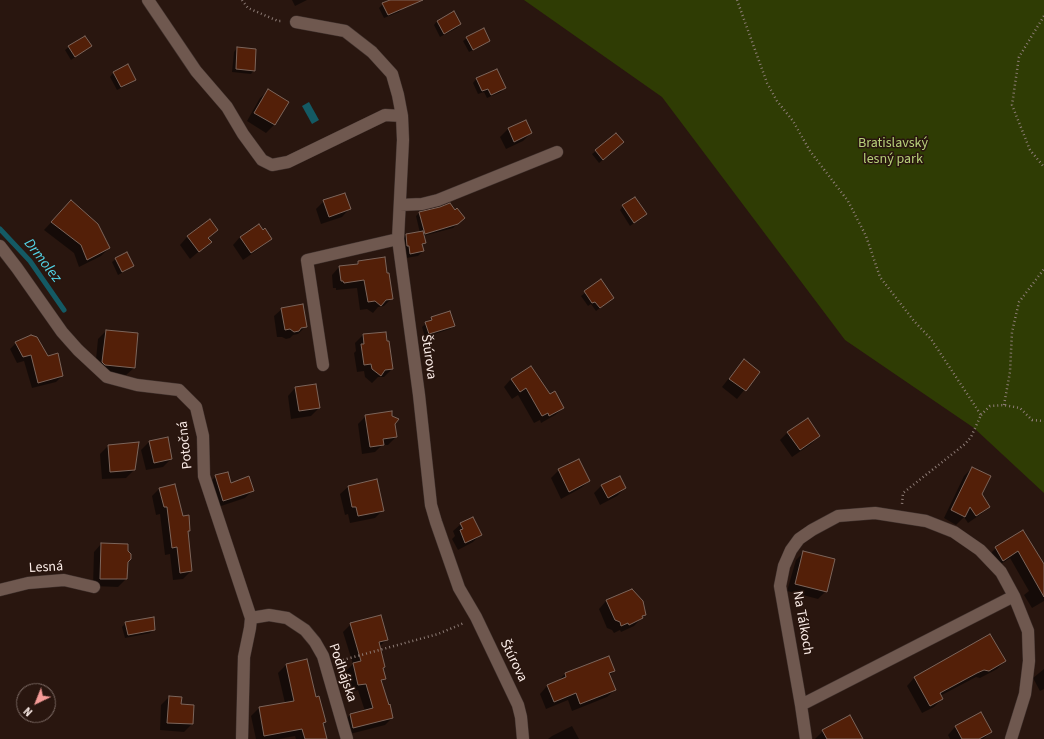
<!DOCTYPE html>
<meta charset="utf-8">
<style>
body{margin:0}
#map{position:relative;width:1044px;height:739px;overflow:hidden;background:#29160f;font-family:"Source Sans 3",sans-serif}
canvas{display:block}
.north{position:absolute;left:16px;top:683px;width:40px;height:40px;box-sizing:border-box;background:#29160f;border:1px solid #7d6c66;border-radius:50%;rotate:223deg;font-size:11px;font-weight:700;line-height:16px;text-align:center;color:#fcede8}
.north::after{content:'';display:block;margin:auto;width:14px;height:18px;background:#f59b97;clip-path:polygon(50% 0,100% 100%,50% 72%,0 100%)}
</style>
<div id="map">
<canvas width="1044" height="739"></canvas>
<div class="north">N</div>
</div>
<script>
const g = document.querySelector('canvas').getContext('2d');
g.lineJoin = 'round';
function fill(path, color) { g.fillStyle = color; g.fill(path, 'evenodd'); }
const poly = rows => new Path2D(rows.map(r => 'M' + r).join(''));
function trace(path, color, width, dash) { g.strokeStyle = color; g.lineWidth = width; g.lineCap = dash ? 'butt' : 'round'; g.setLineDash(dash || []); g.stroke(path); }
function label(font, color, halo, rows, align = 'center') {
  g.font = font + ' "Source Sans 3",sans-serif'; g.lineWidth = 3; g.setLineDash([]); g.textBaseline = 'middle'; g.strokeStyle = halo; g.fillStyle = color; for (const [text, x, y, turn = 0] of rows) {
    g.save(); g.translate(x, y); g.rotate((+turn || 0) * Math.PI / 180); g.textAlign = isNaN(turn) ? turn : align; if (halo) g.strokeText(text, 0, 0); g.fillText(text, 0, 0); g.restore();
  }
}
fill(poly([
 [524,0,1044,0,1044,493,974,428,845,340,662,97]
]), '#2f3c04');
fill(poly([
 [309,102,319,120,312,124,302,106]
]), '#145a64');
fill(poly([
 [292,0,307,0,295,6],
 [393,0,400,0,403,8,399,12,384,18,379,8,383,4],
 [437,21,460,24,457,28,440,37,434,25],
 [467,38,489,40,485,44,469,52,463,41],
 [91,46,71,60,65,50,69,47],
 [237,48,254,70,251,74,232,72,234,52],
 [128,66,135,79,131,83,117,90,110,77,113,73],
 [496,70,504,88,501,92,487,98,484,92,478,94,473,83,476,79],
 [268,91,287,102,274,125,266,133,247,121,260,98],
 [526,121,531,133,523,141,506,149,500,137,508,129],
 [619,146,599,163,592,154,596,151],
 [71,201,109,248,101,256,79,267,74,253,44,230],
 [324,201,349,209,342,217,321,224,316,209],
 [623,206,646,214,630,226,620,210],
 [440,208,455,211,460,221,453,228,423,236,425,243,422,246,423,251,418,256,406,258,401,240,406,235,420,233,416,216,419,213],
 [209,221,217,230,208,239,210,242,190,259,180,245,187,237],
 [263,231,271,239,263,246,243,260,233,245,240,237],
 [116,259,133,266,129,269,118,275,112,262],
 [358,262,386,274,392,298,384,306,378,307,373,313,367,309,360,310,357,288,336,290,336,288,333,288,332,275,339,267,355,265],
 [601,281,613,298,596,311,591,304,588,306,581,296],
 [282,309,306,326,298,334,293,335,290,338,286,339,282,337,277,337,274,316],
 [432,318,454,325,450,329,425,337,422,327],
 [106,331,134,368,126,375,97,373,95,370,98,339],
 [363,335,392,369,384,377,378,377,372,383,365,377,364,371,357,372,354,353,356,351,355,343],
 [363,341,365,341,364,349],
 [16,343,47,357,62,376,56,382,32,388,24,361,17,363,10,349],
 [744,361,759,372,737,399,722,387,736,369],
 [511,379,549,395,563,408,555,415,541,423,540,420,534,423,518,395,512,399,504,387],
 [295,388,319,408,311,416,291,419,288,396],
 [366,416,394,424,396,437,388,445,382,445,375,452,362,454,358,424],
 [788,432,819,436,811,444,792,457,780,440],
 [167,438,171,459,163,467,146,470,141,450,149,442],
 [108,446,134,470,126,478,102,479,100,454],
 [972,468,981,495,989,506,981,514,968,523,964,517,956,525,944,518,964,476],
 [559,470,589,481,581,488,561,499,551,478],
 [216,476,230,484,253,490,245,498,215,508,208,484],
 [376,480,383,510,375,518,350,523,348,514,345,515,340,494,348,487],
 [601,486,625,488,617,496,600,505,594,493],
 [160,488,182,517,189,530,187,533,191,571,183,579,173,580,170,554,165,555,160,514,156,515,152,496],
 [461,524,480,535,473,542,458,550,452,539,455,536,453,531],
 [1022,531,1043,563,1044,563,1044,601,1032,608,1024,595,1029,591,1010,558,995,568,988,556,996,548],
 [101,544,127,552,126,579,118,587,93,586,94,552],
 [804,552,826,591,818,599,787,591,796,560],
 [632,590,645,614,634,626,621,632,620,630,614,633,612,630,607,628,599,609,606,601],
 [126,623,154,629,150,633,125,638,122,627],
 [351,624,387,639,379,647,384,667,382,669,385,678,381,682,392,718,385,725,346,735,343,722,350,715,365,711,358,690,351,692,346,671,353,664,343,632],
 [990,636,1005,661,997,669,980,678,976,677,940,696,942,699,934,707,922,713,907,686,914,678],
 [608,657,614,671,609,676,615,690,607,697,572,711,568,700,546,709,540,694,547,686,557,682,565,674],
 [307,660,315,698,325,722,323,724,327,739,296,739,295,736,279,739,256,739,251,716,259,708,285,703,278,673,286,665],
 [1044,669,1044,689,1040,691,1033,678],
 [169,697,180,705,192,724,184,732,160,730,161,705],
 [981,714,991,732,983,739,950,739,948,735,955,727],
 [850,716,858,739,815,739,823,731],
 [572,726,579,739,548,739,552,736]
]), '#0007');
trace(poly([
 [0,229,30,261,64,310]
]), '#145a64', 5);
const building = poly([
 [390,0,423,0,388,15,382,3,390,0],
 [454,11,461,24,444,34,437,21,454,11],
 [484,28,490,41,473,50,466,37,484,28],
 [85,36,92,46,75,57,68,46,85,36],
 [237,47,256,49,255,71,236,69,237,47],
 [128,64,136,80,121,87,113,72,128,64],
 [497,69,506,88,491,95,488,89,482,91,476,78,497,69],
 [268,89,289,102,275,125,254,113,268,89],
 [526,120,532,133,514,142,508,128,526,120],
 [616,133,624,142,603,160,595,150,616,133],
 [345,193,351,209,329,217,323,200,345,193],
 [635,197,647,214,634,223,622,205,635,197],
 [71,200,98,224,110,248,87,260,81,245,51,222,71,200],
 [450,203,455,210,457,208,465,218,458,224,425,234,419,212,440,207,450,203],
 [210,219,218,230,208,238,212,242,199,252,187,236,210,219],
 [259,224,263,230,265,228,272,239,251,253,240,237,259,224],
 [423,231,426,243,422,244,424,251,410,254,409,246,407,246,406,234,423,231],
 [127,252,134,266,122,272,115,258,127,252],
 [385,257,387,273,389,273,393,299,386,300,381,306,375,301,368,302,364,280,344,283,343,281,341,281,339,266,358,264,358,261,385,257],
 [601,279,614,298,600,308,595,302,592,303,584,291,601,279],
 [303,304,307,327,301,328,299,331,294,332,290,329,285,330,281,308,303,304],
 [450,311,455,326,429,334,425,322,432,320,431,317,450,311],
 [106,330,138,333,135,368,105,365,102,362,106,330],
 [386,332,387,341,389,341,393,369,385,370,381,376,372,369,371,364,364,365,361,344,364,344,363,334,386,332],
 [31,335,37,337,48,356,58,353,63,376,38,383,31,355,23,357,15,342,31,335],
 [744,359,760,372,746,391,729,379,744,359],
 [531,366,550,394,555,391,564,408,549,416,548,413,542,416,526,388,520,392,511,379,531,366],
 [316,384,320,408,299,411,295,387,316,384],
 [392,411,392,416,399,419,395,424,397,437,383,439,384,445,370,447,365,415,392,411],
 [808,418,820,436,800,450,787,432,808,418],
 [168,437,172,459,154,463,149,441,168,437],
 [139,442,135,470,110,472,108,445,139,442],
 [579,459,590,481,569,492,558,469,579,459],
 [972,467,991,476,982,494,990,507,976,516,970,507,965,517,951,510,972,467],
 [228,472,231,483,249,476,254,491,223,501,215,475,228,472],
 [620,476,626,488,608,498,601,485,620,476],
 [377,479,384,511,358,516,356,507,352,507,348,486,377,479],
 [175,484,183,516,189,515,190,531,188,531,192,571,180,573,177,547,172,548,167,507,164,507,159,488,175,484],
 [473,517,482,535,465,543,460,530,463,529,460,523,473,517],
 [1023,530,1044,564,1044,597,1018,551,1003,561,995,547,1023,530],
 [101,543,128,544,128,551,131,554,131,559,128,562,127,579,100,579,101,543],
 [803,551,835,559,827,592,795,584,803,551],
 [632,589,643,601,646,615,642,616,643,618,629,625,628,623,621,626,620,622,615,620,606,600,632,589],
 [381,615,388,640,379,642,385,667,383,668,386,679,381,680,389,705,390,704,393,718,353,728,350,714,373,708,366,684,358,685,353,663,361,661,350,623,381,615],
 [154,617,155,630,128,635,125,622,154,617],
 [990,634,1006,661,989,671,984,670,977,673,940,693,943,699,930,706,914,677,990,634],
 [609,656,615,671,609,673,616,690,580,704,576,693,554,702,547,685,566,677,565,673,609,656],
 [307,659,316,697,319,696,326,722,323,723,327,739,305,739,302,729,264,736,259,707,294,701,286,664,307,659],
 [169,696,182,697,181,704,194,705,193,724,167,723,169,696],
 [981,712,992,732,979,739,962,739,955,726,981,712],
 [850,715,863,739,827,739,822,730,850,715]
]);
fill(building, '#531f08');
trace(building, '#7c655b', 1);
const minor = poly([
 [148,0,196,71,227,107,243,134,262,160,272,165,288,162,385,115,402,116],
 [296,22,345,31,372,52,392,74,398,95,402,116,403,140,398,239,419,395,431,505,436,522,459,588,476,617,518,705,521,717,523,739],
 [400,205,422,204,438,200,557,152],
 [0,246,17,268,62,332,78,350,107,377,137,385,179,390,196,407,203,436,204,476,251,618,250,628,244,657,242,739],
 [323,365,307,260,398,239],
 [0,590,28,583,64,580,94,587],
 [251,618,269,615,287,618,305,630,315,642,323,656,347,739],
 [801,705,1014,596],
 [806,739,801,705,780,586,784,566,791,550,799,539,812,530,838,516,875,513,926,521,954,532,980,550,1001,572,1014,596,1028,631,1029,661,1025,694,1011,739]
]);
trace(minor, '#40322e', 13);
trace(poly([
 [242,0,248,8,278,21,283,21],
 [737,0,767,83,777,101,793,121,810,151,848,201,866,236,880,277,914,321,931,339,981,415,971,437,965,444,903,493,902,504],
 [1044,16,1019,57,1012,105,1030,150,1044,167],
 [1004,405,1010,372,1012,332,1019,302,1044,269],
 [981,415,990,406,1004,405,1020,408,1032,420,1044,421],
 [339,661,438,634,464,623]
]), '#8e7d77', 2.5, [1, 3]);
trace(minor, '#6f584f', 12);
label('14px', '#b7d07a', '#29160f', [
 ["Bratislavský",893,144],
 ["lesný park",893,160]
]);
label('14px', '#fcede8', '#29160f', [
 ["Štúrova",428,357,82],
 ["Potočná",186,445,-96],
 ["Lesná",46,568,-3],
 ["Na Tálkoch",802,623,80],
 ["Štúrova",513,661,64],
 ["Podhájska",342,673,71]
]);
label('italic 15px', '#53d4e7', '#29160f', [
 ["Drmolez",42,261,52]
]);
</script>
